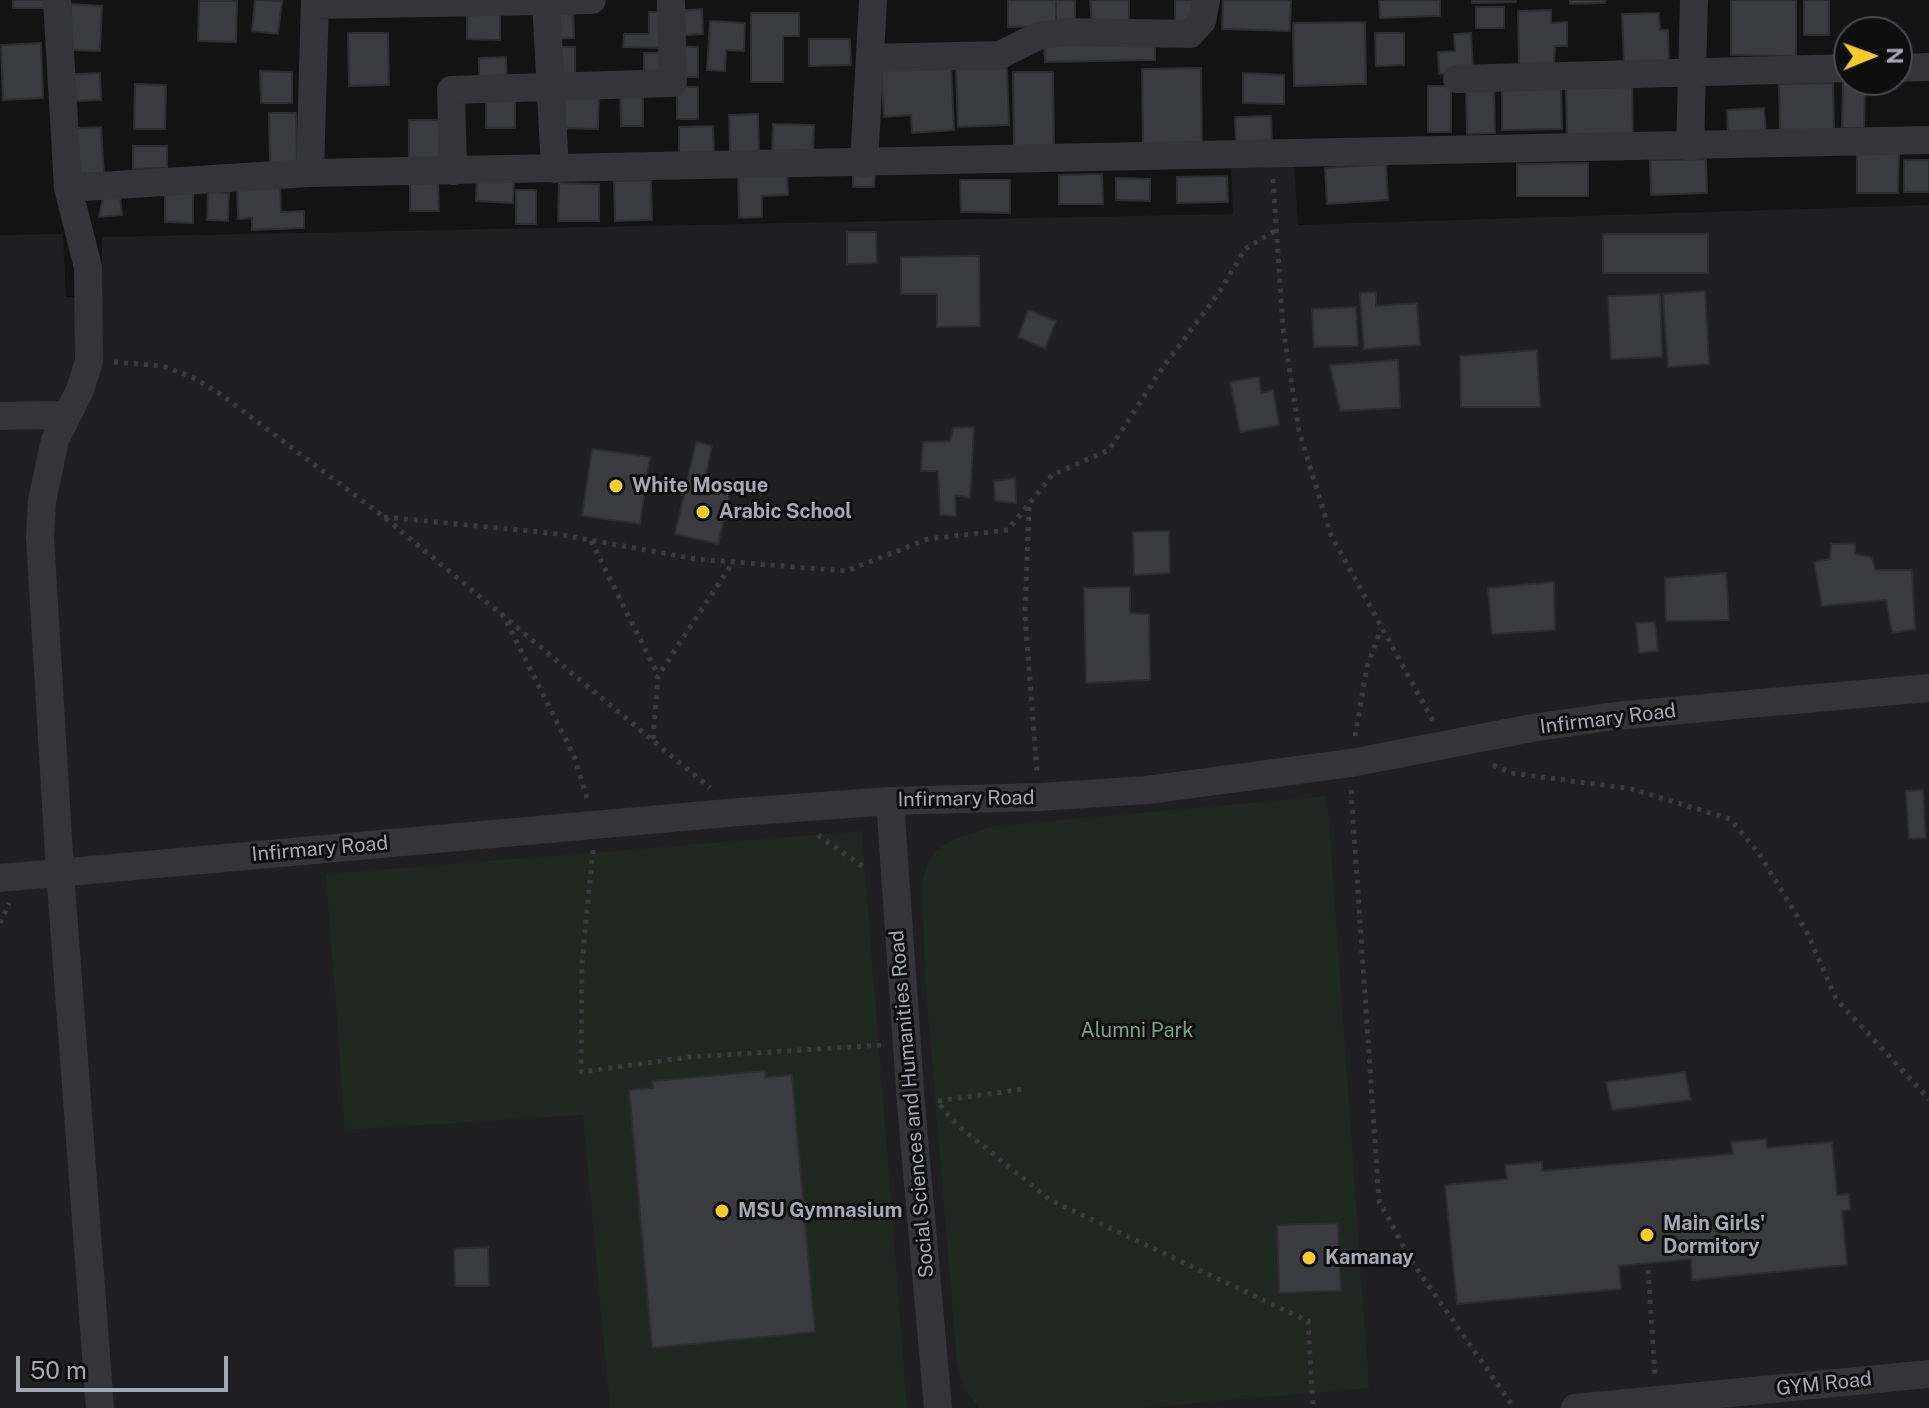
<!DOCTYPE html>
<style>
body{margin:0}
#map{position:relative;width:1929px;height:1408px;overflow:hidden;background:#131314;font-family:"Public Sans",sans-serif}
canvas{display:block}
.north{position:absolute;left:1833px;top:16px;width:80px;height:80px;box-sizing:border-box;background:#0e0e0f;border:2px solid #4a4b51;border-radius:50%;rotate:89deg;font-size:22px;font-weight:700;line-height:32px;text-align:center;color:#a4a7b5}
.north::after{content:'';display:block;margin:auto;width:28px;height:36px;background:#f7cc28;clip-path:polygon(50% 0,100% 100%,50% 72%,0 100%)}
.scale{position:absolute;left:16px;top:1356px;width:212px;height:36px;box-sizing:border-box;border:4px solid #a4a7b5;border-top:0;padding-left:10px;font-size:24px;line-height:28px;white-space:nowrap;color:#a4a7b5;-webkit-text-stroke:6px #0e0e0f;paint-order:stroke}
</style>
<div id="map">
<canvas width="1929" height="1408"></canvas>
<div class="north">N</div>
<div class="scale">50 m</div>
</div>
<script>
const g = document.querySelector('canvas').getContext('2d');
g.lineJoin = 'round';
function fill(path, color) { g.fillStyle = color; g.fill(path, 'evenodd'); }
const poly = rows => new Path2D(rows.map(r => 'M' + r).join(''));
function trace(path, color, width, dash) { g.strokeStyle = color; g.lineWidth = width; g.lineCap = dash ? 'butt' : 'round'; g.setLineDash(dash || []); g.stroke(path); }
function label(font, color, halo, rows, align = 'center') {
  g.font = font + ' "Public Sans",sans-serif'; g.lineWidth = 6; g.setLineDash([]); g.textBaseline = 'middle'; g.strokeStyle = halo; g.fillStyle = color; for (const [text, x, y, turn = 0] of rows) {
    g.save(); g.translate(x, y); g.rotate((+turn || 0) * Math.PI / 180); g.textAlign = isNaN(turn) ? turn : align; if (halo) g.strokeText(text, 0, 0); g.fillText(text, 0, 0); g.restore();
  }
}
fill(poly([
 [1231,164,1294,165,1298,225,1929,205,1929,1408,0,1408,0,235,63,234,66,297,102,297,102,237,1233,214]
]), '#1f1f21');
fill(poly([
 [1327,796,1369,1388,1142,1408,979,1408,964,1388,957,1363,925,974,922,883,927,865,935,852,950,841,994,826],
 [862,831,907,1408,610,1408,583,1115,345,1130,326,874]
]), '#1f2721');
const building = poly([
 [13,0,47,0,47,8,13,8,13,0],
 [255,0,282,1,278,34,252,31,255,0],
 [1008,0,1056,0,1056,26,1008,27,1008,0],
 [1056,0,1075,0,1075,20,1056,21,1056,0],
 [1090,0,1129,0,1129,27,1092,27,1090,0],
 [1175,0,1195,0,1195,23,1175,23,1175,0],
 [1223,0,1291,0,1290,31,1222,29,1223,0],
 [1379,0,1440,0,1440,16,1380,18,1379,0],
 [1472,0,1516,0,1516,2,1472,3,1472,0],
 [1570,0,1605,0,1605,3,1570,4,1570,0],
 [1731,0,1796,0,1796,56,1731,55,1731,0],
 [1804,0,1829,0,1829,35,1804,35,1804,0],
 [199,1,237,1,236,42,198,41,199,1],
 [71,4,102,6,100,51,69,50,71,4],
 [573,4,574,38,550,39,550,5,573,4],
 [1476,7,1504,7,1504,28,1476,28,1476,7],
 [467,9,500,10,500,40,467,39,467,9],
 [702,9,703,34,672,36,670,11,702,9],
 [1551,10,1551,23,1567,22,1567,46,1555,46,1554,63,1519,64,1518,11,1551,10],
 [649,12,669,12,668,48,623,47,624,34,649,34,649,12],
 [751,13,799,13,799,36,783,36,783,82,751,82,751,13],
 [1659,13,1660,30,1668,30,1669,64,1624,65,1622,14,1659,13],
 [710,21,745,23,744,51,726,50,725,71,707,70,710,21],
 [1365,22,1366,84,1294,86,1293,23,1365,22],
 [348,33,388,33,389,85,349,86,348,33],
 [1375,33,1404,33,1404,65,1376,66,1375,33],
 [1471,33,1473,72,1439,74,1438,52,1455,51,1454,34,1471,33],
 [1155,37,1155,60,1045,62,1044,39,1155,37],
 [809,39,850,39,851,65,809,66,809,39],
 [41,43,43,98,3,100,1,45,41,43],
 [670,46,698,47,698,77,670,77,670,46],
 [550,47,575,47,575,83,551,84,550,47],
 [644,53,664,53,664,74,644,74,644,53],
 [506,57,507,83,479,83,479,58,506,57],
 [951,67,954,130,912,133,911,115,884,117,881,70,951,67],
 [1007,68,1009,125,958,127,956,69,1007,68],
 [1201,68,1202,148,1143,149,1142,69,1201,68],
 [260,71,292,72,292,103,261,103,260,71],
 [1013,72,1053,72,1054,151,1014,151,1013,72],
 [100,73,101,100,76,101,74,74,100,73],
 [1243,73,1284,75,1284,104,1243,103,1243,73],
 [1843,82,1865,82,1864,128,1842,128,1843,82],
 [1632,83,1633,138,1567,138,1566,84,1632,83],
 [1833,83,1834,133,1780,134,1779,84,1833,83],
 [135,84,166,85,165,129,134,129,135,84],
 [1561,84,1562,129,1502,130,1502,85,1561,84],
 [1428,86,1451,86,1451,132,1428,132,1428,86],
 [1494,86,1495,133,1467,134,1466,87,1494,86],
 [555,87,599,88,598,129,554,128,555,87],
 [620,87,643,87,643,126,621,126,620,87],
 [677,87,698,87,698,119,677,119,677,87],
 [486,96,515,96,515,128,486,128,486,96],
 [1764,108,1766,133,1728,135,1727,110,1764,108],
 [269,113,296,113,297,163,270,164,269,113],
 [758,114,759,154,730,155,729,115,758,114],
 [1271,116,1272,148,1236,149,1235,117,1271,116],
 [409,120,445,120,445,162,409,161,409,120],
 [773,124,814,125,813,154,772,152,773,124],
 [713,126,714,155,679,156,679,127,713,126],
 [101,127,104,173,79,174,76,128,101,127],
 [133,146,167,146,167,168,133,169,133,146],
 [1857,152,1899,153,1898,193,1857,193,1857,152],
 [1706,159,1707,193,1651,195,1650,160,1706,159],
 [1904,160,1929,160,1929,192,1904,192,1904,160],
 [1588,163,1588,196,1517,196,1517,164,1588,163],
 [1386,164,1388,200,1327,204,1325,168,1386,164],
 [787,169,788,195,762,196,762,217,739,218,738,171,787,169],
 [853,169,875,169,874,187,853,187,853,169],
 [477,174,514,176,513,203,476,201,477,174],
 [1102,174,1103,204,1059,204,1059,175,1102,174],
 [1227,176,1228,202,1177,203,1177,177,1227,176],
 [410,177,438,177,439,211,410,211,410,177],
 [1116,178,1150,179,1150,201,1116,200,1116,178],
 [651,180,652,220,615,221,614,181,651,180],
 [960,180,1010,180,1010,213,961,212,960,180],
 [237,182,280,182,281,212,304,211,304,228,252,230,252,218,238,219,237,182],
 [559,183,599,184,599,221,558,221,559,183],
 [516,190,536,190,536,224,516,224,516,190],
 [165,191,193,191,193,223,165,222,165,191],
 [208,192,229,193,228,221,207,220,208,192],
 [120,196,122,215,99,217,103,197,120,196],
 [847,232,876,232,877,263,847,264,847,232],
 [1603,234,1708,234,1708,273,1603,273,1603,234],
 [979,256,980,326,937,327,937,294,901,294,901,257,979,256],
 [1705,291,1709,364,1668,367,1663,294,1705,291],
 [1376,292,1376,306,1417,303,1420,345,1364,349,1360,293,1376,292],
 [1660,294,1662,357,1611,359,1608,296,1660,294],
 [1356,307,1358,346,1314,347,1312,309,1356,307],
 [1028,310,1056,321,1045,349,1018,337,1028,310],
 [1537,350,1540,407,1461,407,1460,356,1537,350],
 [1398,360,1400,408,1340,411,1330,365,1398,360],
 [1259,377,1261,393,1273,390,1279,425,1240,432,1230,382,1259,377],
 [974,427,970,498,955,495,956,516,940,515,938,471,921,471,923,442,950,441,953,428,974,427],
 [696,442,712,446,704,484,731,490,718,544,675,534,696,442],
 [592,449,650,457,640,524,582,516,592,449],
 [1015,478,1016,503,995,501,994,481,1015,478],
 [1169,531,1170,573,1134,575,1133,532,1169,531],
 [1855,543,1855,554,1872,557,1875,570,1912,570,1915,629,1892,633,1886,600,1822,606,1814,562,1830,559,1831,544,1855,543],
 [1726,573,1729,620,1666,621,1665,578,1726,573],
 [1554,582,1555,630,1492,634,1488,588,1554,582],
 [1130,587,1130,613,1149,614,1150,680,1086,683,1084,588,1130,587],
 [1655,622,1658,651,1639,653,1636,623,1655,622],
 [1923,790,1926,838,1909,839,1906,791,1923,790],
 [765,1071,766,1077,792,1075,815,1332,652,1348,629,1090,653,1088,652,1081,765,1071],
 [1685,1072,1691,1100,1612,1110,1606,1082,1685,1072],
 [1766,1139,1767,1148,1832,1142,1837,1195,1849,1194,1850,1210,1842,1211,1847,1265,1692,1280,1691,1259,1619,1266,1621,1289,1457,1304,1445,1185,1507,1179,1505,1165,1542,1162,1542,1171,1733,1154,1731,1142,1766,1139],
 [1338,1223,1341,1291,1279,1293,1277,1225,1338,1223],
 [488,1247,489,1286,455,1286,454,1249,488,1247]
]);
fill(building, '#3a3b3f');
trace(building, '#2d2d30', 2);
trace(poly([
 [1273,179,1283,328,1299,431,1331,535,1433,721],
 [114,362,163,366,192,377,219,393,384,517,710,788],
 [1029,507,1025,615,1037,773],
 [384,517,551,533,696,559,846,571,928,539,1008,530,1052,475,1109,450,1161,370,1220,291,1245,249,1278,229],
 [591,541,658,675],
 [502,613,574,756,588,801],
 [1355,736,1367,667,1381,629],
 [653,739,658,676,733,562],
 [1493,765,1511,773,1632,789,1730,819,1758,852,1807,932,1836,999,1929,1099],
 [1351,790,1379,1201,1410,1259,1514,1408],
 [818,835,866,869],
 [593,850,582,962,581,1072,690,1057,883,1045],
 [0,923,9,903],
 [938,1101,1024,1089],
 [940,1105,956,1124,1050,1200,1308,1321,1313,1408],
 [1648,1270,1655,1375]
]), '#393b40', 5, [4, 6]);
trace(poly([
 [57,0,68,188,88,267,89,361,80,390,55,440,42,501,40,537,60,872,100,1408],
 [315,0,310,173,1929,140],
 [315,5,546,1],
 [870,58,1000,55,1038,36,1064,32,1190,34,1202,21,1206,0],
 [1897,68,1929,67],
 [1457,79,1849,68],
 [1690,147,1694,0],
 [864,163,873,0],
 [555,169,546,1,592,0],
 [453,171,451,90,673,83,671,3],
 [68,188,310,173],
 [0,416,66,415],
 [890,801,911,1104,938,1408],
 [0,878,739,812,890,801,1040,797,1147,790,1351,763,1532,728,1615,716,1929,688],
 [1575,1408,1929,1374]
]), '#343439', 28);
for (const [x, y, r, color] of [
 [616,486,8,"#f7cc28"],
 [703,512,8,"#f7cc28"],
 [722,1211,8,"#f7cc28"],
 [1647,1235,8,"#f7cc28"],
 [1309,1258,8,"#f7cc28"]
]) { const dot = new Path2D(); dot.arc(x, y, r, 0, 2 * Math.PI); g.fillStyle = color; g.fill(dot); trace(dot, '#0e0e0f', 3); }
label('bold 20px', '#a4a7b5', '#0e0e0f', [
 ["White Mosque",632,486],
 ["Arabic School",719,512],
 ["MSU Gymnasium",738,1211],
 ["Main Girls'",1663,1224],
 ["Dormitory",1663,1247],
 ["Kamanay",1325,1258]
], 'left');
label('20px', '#a4a7b5', '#0e0e0f', [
 ["Infirmary Road",1608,719,-7],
 ["Infirmary Road",966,799,-1],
 ["Infirmary Road",320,849,-5],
 ["Social Sciences and Humanities Road",912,1104,-95],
 ["GYM Road",1824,1384,-6]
]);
label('20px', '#7aa181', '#0e0e0f', [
 ["Alumni Park",1137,1031]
]);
</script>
